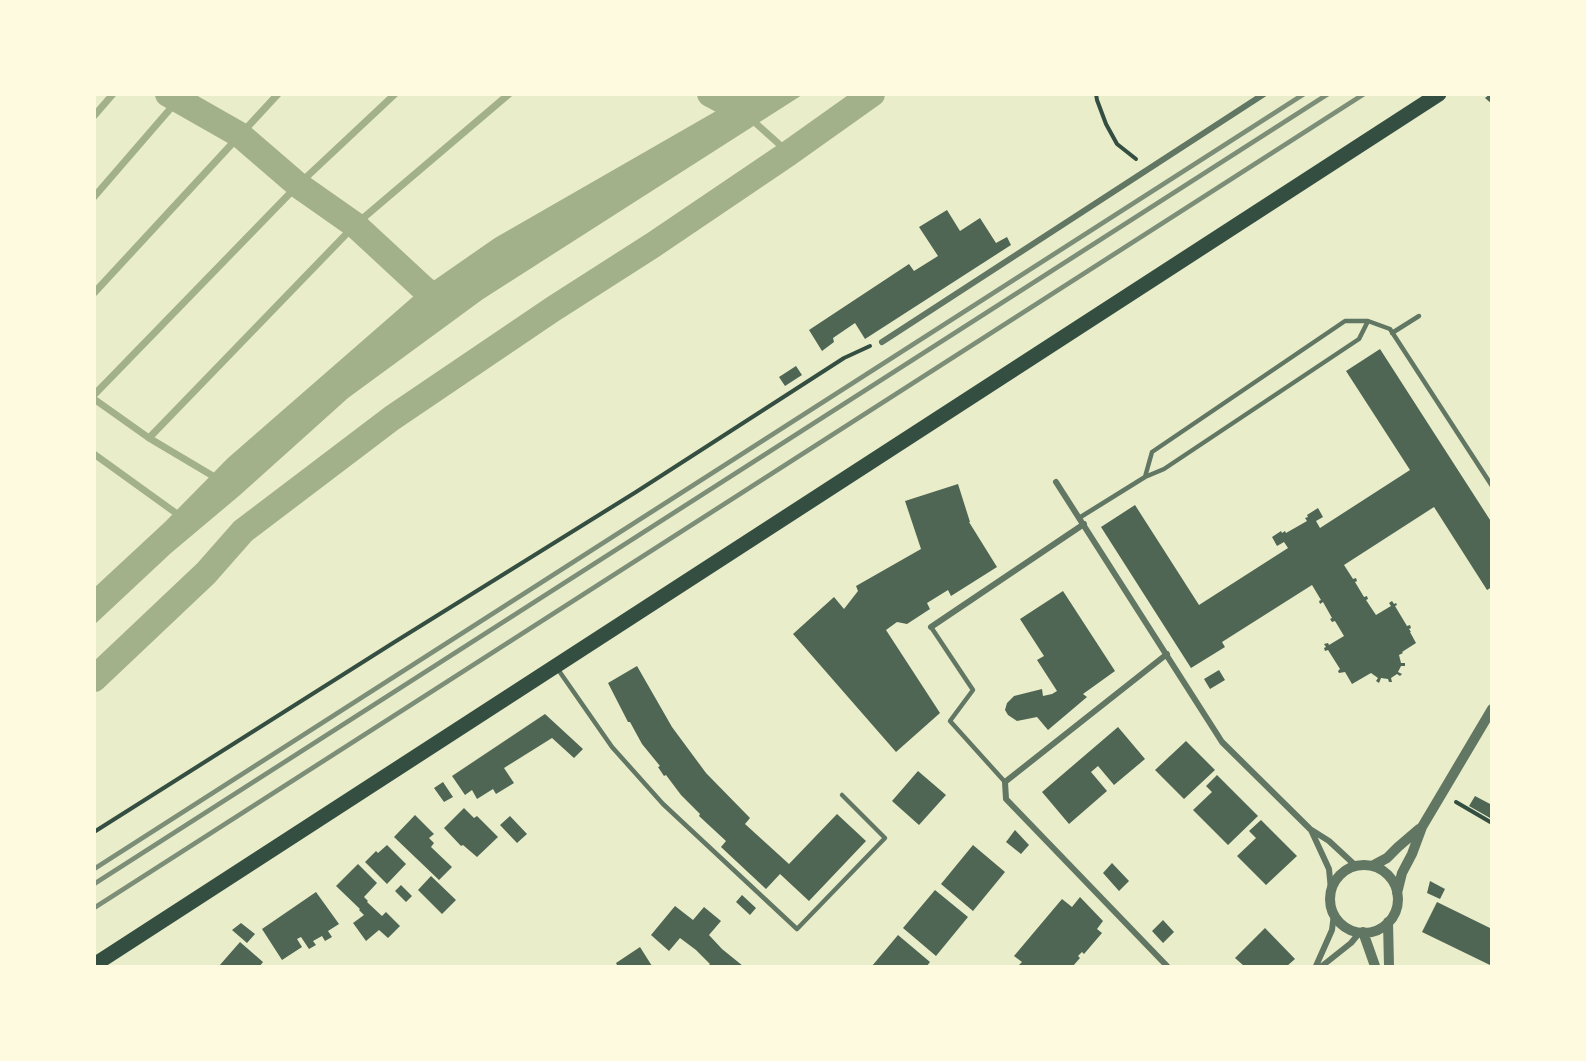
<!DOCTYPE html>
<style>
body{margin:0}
#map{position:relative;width:1586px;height:1061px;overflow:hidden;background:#e9edc9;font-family:Helvetica,sans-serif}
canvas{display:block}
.frame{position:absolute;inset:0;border:96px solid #fefae0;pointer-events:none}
</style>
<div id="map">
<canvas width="1586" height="1061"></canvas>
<div class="frame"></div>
</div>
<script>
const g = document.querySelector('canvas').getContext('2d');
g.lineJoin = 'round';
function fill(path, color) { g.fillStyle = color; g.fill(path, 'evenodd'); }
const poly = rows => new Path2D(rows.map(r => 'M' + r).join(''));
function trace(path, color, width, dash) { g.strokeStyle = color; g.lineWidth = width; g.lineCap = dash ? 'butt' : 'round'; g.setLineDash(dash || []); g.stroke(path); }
fill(poly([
 [744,95,802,95,483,299,348,398,240,495,171,553,95,624,95,587,165,522,228,458,423,288,495,238]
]), '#a3b18a');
trace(poly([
 [94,116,113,94],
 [751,119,789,153],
 [94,197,183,94],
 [94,293,278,94],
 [94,395,298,185,395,94],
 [94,399,149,438,218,479],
 [149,438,355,225,509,94],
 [94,454,180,516]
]), '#a3b18a', 7);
trace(poly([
 [168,94,240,135,298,185,355,225,423,288,440,301],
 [710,94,744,112],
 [94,679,206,573,243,531,392,418,553,309,653,245,789,153,872,94]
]), '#a3b18a', 26);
fill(poly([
 [1490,94,1492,94,1492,104,1485,98],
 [947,210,960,231,980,218,996,243,1007,237,1011,245,865,339,855,323,833,338,834,342,822,351,809,330,909,264,914,271,938,256,919,227],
 [1380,349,1492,523,1492,587,1487,590,1434,507,1344,565,1353,579,1356,578,1357,581,1355,582,1364,597,1367,596,1368,599,1366,600,1376,615,1391,606,1389,603,1392,601,1394,604,1396,603,1397,605,1395,606,1407,626,1410,625,1411,628,1409,629,1411,632,1410,632,1416,643,1402,652,1403,653,1399,655,1401,663,1405,663,1405,666,1401,666,1398,672,1402,674,1400,676,1397,674,1391,678,1392,682,1389,682,1388,679,1381,678,1379,683,1376,681,1378,678,1371,673,1352,684,1345,672,1339,673,1338,671,1340,669,1328,650,1325,651,1324,648,1326,647,1324,644,1328,643,1329,645,1344,636,1335,621,1332,622,1330,619,1332,618,1323,602,1320,604,1319,601,1321,600,1312,585,1222,642,1225,647,1191,668,1101,527,1135,505,1199,605,1288,548,1284,542,1277,546,1272,537,1281,531,1282,533,1285,531,1286,533,1307,521,1305,518,1308,517,1307,515,1318,508,1323,517,1316,521,1320,528,1410,470,1346,371],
 [796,366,802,375,785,386,779,377],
 [958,484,970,522,969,522,997,567,951,596,948,590,927,603,930,609,907,624,897,622,886,630,940,713,896,752,793,634,834,597,844,609,858,591,856,586,921,549,905,501],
 [1063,591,1115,671,1083,694,1087,697,1048,730,1037,717,1017,721,1008,715,1005,710,1007,703,1014,696,1042,689,1043,696,1052,694,1057,691,1037,660,1044,656,1020,619],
 [637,666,672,727,706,773,750,818,745,824,789,864,837,814,866,841,809,901,780,874,766,889,721,847,726,841,699,816,700,814,681,795,666,775,664,776,658,767,660,766,642,744,630,722,628,722,608,683],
 [1219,670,1225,680,1210,689,1204,679],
 [545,714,583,749,574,758,552,738,504,768,514,783,496,794,493,789,477,799,472,790,465,795,452,776],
 [1118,727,1145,759,1114,785,1098,766,1091,772,1107,791,1069,824,1042,792],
 [1186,741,1215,770,1184,799,1155,770],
 [918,771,946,795,919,825,892,801],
 [1217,775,1258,816,1228,845,1193,810,1212,792,1206,786],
 [443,782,453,797,444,802,434,788],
 [1475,796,1492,805,1492,816,1490,818,1469,806],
 [464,808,474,818,477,816,498,837,477,857,463,845,461,846,444,828],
 [415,815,434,834,429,838,434,843,431,847,452,867,439,880,394,837],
 [510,816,527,834,517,843,500,825],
 [1261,820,1297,856,1266,885,1237,856,1256,838,1249,831],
 [1015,830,1029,845,1021,854,1006,842],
 [387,845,406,864,387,884,365,862,376,851,378,853],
 [973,845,1005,872,973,911,941,884],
 [1112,863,1129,881,1119,891,1103,873],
 [358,864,377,883,364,897,368,901,367,902,382,916,386,912,400,926,388,938,379,930,366,941,353,923,364,915,359,910,360,909,336,886],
 [431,876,456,900,442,914,418,890],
 [1430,881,1445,889,1440,899,1427,893],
 [401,885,412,896,406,902,395,891],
 [935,890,968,917,936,956,903,928],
 [316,892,339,924,328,931,332,937,325,941,322,936,313,941,316,945,309,949,301,937,297,939,302,947,282,960,262,929],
 [742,895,756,908,750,915,736,902],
 [1080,897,1103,921,1097,929,1102,933,1084,954,1082,952,1078,956,1080,958,1073,966,1018,966,1022,962,1014,956,1062,899,1072,907],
 [1437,902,1492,929,1492,966,1422,932],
 [675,906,693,920,704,907,721,921,709,935,722,949,743,966,708,966,710,964,696,950,680,938,669,951,651,935],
 [1163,920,1174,932,1163,943,1152,931],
 [241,923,255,934,247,943,232,930],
 [1265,928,1295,959,1287,966,1244,966,1235,958],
 [898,935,930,962,927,966,872,966],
 [240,942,263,962,260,966,219,966],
 [640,947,652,966,614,966,617,965,616,963]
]), '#4f6655');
trace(poly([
 [1096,94,1097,100,1106,124,1117,144,1136,159],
 [1456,802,1492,823],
 [94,832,393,643,636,492,844,358,870,346]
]), '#344e41', 4);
trace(poly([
 [1392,333,1419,316],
 [1145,477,1152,452,1345,321,1368,321,1390,329,1492,486],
 [1079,518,1145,477,1164,469,1359,339,1368,321],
 [931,627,973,690,950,721,1005,782],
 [557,668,612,747,663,804,797,929,885,838,842,795]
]), '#617663', 4.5);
trace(poly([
 [882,342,1264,94],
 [1056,482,1222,742,1310,829,1329,841,1356,866],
 [931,627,1084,524],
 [1167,654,1005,782,1006,799,1167,966],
 [1311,830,1329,869,1331,890],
 [1316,966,1332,930,1334,914],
 [1322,966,1351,943,1360,932]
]), '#617663', 6);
trace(poly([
 '1330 899a34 34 0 1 1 68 0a34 34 0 1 1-68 0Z',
 [1372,866,1387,858,1398,847,1419,829],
 [1397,893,1402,873,1412,854,1422,827,1492,709],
 [1388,922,1389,966],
 [1363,932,1375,966]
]), '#617663', 10);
trace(poly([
 [94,965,1439,94]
]), '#344e41', 15);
trace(poly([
 [94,869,1304,94],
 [94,884,1328,94],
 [94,908,1364,94]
]), '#7c8e77', 4.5);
</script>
